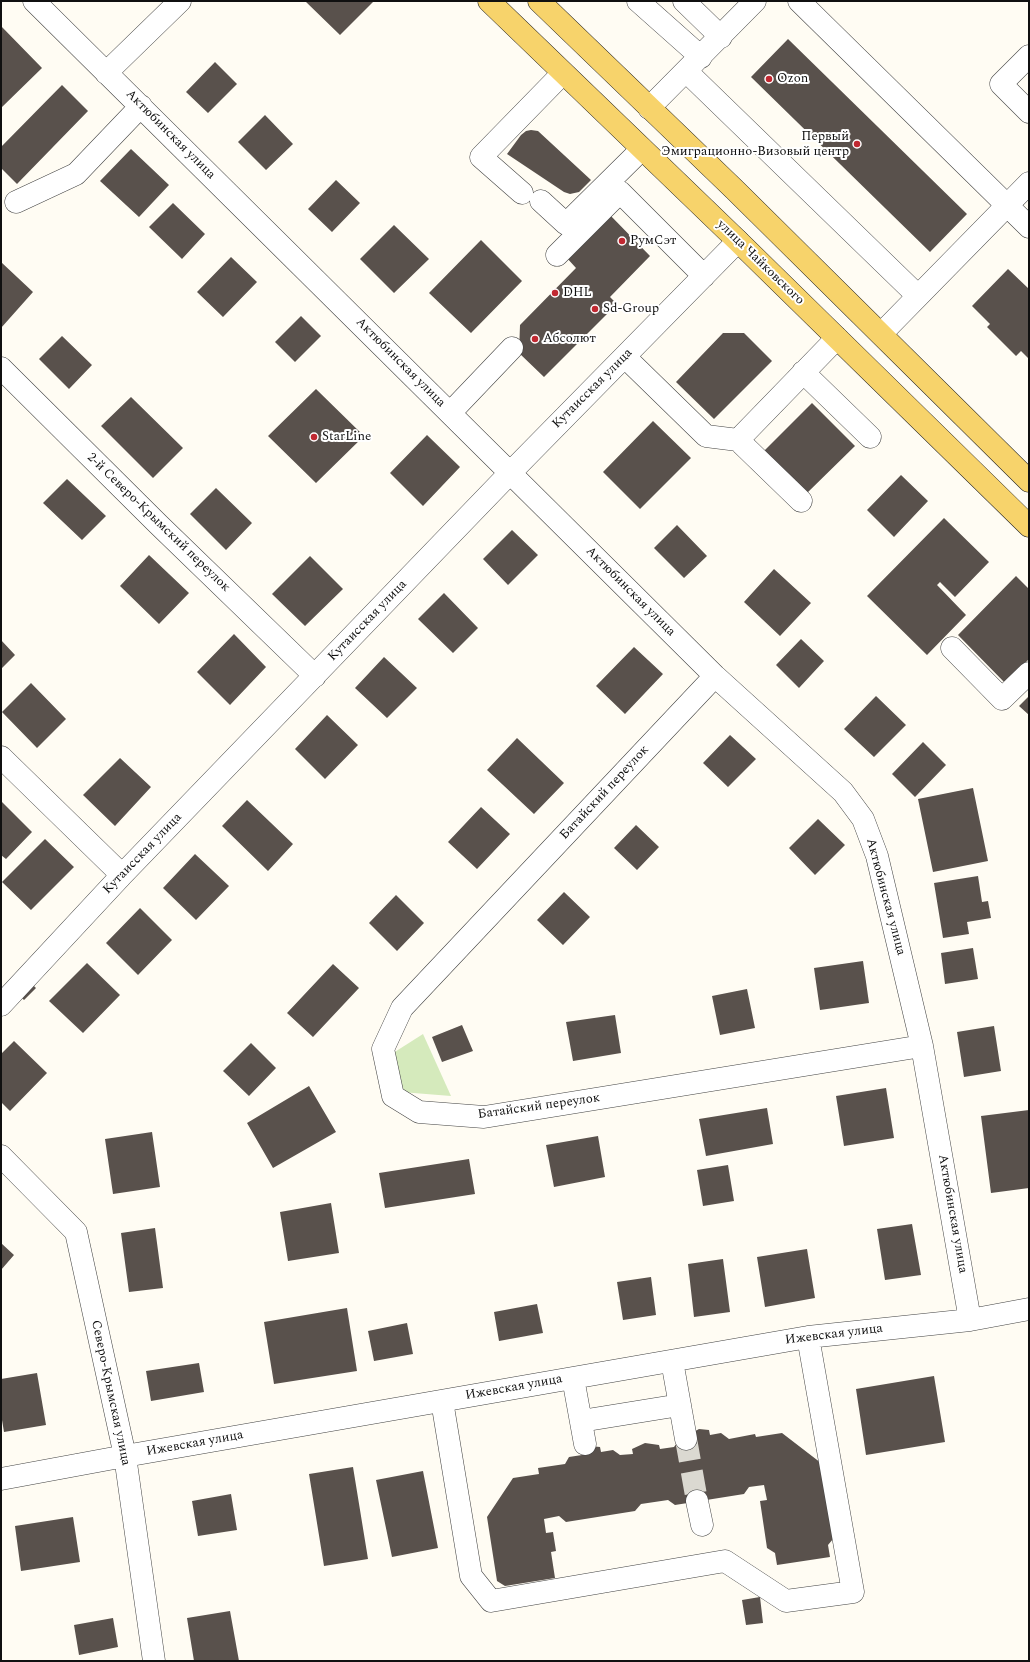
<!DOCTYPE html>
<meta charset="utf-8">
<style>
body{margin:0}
#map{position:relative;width:1030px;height:1662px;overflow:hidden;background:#fffcf3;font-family:Spectral,serif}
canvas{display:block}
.frame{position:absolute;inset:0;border:2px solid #101010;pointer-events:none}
</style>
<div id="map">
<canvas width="1030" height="1662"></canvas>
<div class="frame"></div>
</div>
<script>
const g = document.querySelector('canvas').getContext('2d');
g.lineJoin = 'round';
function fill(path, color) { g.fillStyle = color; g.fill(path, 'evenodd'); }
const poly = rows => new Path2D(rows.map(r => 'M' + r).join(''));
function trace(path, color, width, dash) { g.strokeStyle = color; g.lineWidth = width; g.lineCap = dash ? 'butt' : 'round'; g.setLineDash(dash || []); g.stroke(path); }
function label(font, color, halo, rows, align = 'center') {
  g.font = font + ' Spectral,serif'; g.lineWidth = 4; g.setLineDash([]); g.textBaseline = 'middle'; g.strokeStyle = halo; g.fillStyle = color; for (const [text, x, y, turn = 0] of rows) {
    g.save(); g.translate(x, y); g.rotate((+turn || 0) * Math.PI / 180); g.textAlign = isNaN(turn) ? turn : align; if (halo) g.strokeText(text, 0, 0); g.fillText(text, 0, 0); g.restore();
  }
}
fill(poly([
 [423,1034,451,1096,401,1092,390,1055]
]), '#d5eabc');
fill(poly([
 [305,1,374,1,340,35],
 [1,26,42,68,1,108],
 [788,39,967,214,930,252,751,77],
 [215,62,237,84,208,113,186,92],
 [62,85,88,111,17,184,1,168,1,147],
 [265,115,293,144,266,170,238,142],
 [531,130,538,131,591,180,579,192,570,194,564,192,507,154,521,135,526,131],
 [131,149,169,185,139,217,100,181],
 [336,180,360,203,332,232,308,209],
 [173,203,205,234,182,259,149,227],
 [609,214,650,256,610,297,617,304,544,377,519,353,520,325,576,268,566,257],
 [394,225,429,259,394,293,360,259],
 [481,240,522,281,471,333,429,293],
 [231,257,257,282,223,317,197,292],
 [1,262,33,292,1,328],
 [1008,269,1029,289,1029,359,1021,351,1016,356,987,327,990,324,972,306],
 [301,316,321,336,295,362,275,342],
 [723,333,744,333,772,361,714,419,676,382],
 [62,336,92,365,69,389,39,359],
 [316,389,364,436,316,483,268,436],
 [131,397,183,448,153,478,101,426],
 [812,403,855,446,806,494,763,452],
 [653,421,691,458,640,509,603,472],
 [427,435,460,467,423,506,390,473],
 [901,475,928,501,894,537,867,510],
 [67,479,106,516,82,540,43,503],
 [216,488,252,523,226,550,190,514],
 [944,518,989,562,955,597,940,582,937,585,966,615,927,655,867,596],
 [677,525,707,556,684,578,654,548],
 [512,530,538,555,508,585,483,559],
 [149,555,189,593,159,624,120,586],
 [310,556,343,589,305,626,272,594],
 [774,569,811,603,780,636,744,602],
 [1016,576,1029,589,1029,659,1005,683,958,635],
 [444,593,478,628,453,653,418,619],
 [234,634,266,667,230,705,197,672],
 [801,639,824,661,799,688,776,665],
 [1,640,15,655,1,669],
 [634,647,663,674,625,714,596,686],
 [384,657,417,688,387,718,355,688],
 [31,683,66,719,37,748,2,712],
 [876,696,906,725,874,757,844,729],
 [1029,696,1029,715,1019,706],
 [327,715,358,745,325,779,295,749],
 [730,735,756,759,728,787,703,763],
 [517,738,564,783,534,814,487,770],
 [923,742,946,765,915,797,892,774],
 [120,758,151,787,115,826,83,795],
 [973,788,988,861,933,872,918,799],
 [247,800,293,844,268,871,222,826],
 [1,801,32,832,6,859,1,855],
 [481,807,510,834,477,869,448,842],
 [818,819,845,845,815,875,789,848],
 [636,825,659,847,637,870,614,848],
 [45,839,74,867,31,910,2,882],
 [195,854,229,886,196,920,163,888],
 [978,876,982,902,988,901,991,918,967,922,969,934,943,938,934,883],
 [564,892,590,917,563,945,537,920],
 [396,895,424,923,397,951,369,923],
 [140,908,172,940,138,975,106,943],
 [973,948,978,979,945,984,941,953],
 [863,961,869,1003,820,1010,814,968],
 [87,963,120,995,83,1033,49,1001],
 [333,964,359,988,313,1037,287,1013],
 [30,982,36,988,24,1000,18,994],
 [747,989,755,1028,720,1035,712,996],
 [615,1015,621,1053,573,1061,566,1022],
 [462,1025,473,1051,442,1062,432,1037],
 [994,1026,1001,1071,964,1077,957,1032],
 [14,1041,47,1073,10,1111,1,1102,1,1054],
 [251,1043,276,1068,249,1096,223,1071],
 [309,1086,336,1132,273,1168,247,1123],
 [886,1088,894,1138,844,1146,836,1096],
 [767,1108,773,1144,706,1156,699,1119],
 [1029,1110,1029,1188,991,1193,981,1116],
 [152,1132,160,1187,113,1194,105,1139],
 [598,1136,605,1177,554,1187,546,1145],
 [469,1159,475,1194,385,1208,379,1173],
 [728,1165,734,1201,703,1206,697,1170],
 [331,1203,339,1253,288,1261,280,1212],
 [912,1224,921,1275,885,1280,877,1229],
 [155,1228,163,1288,129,1292,121,1233],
 [1,1243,14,1255,1,1270],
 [807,1249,815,1298,765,1307,757,1257],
 [723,1259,730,1312,694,1317,688,1264],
 [651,1277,656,1315,623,1320,617,1282],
 [537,1304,543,1333,499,1341,494,1312],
 [347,1308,357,1371,274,1384,264,1322],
 [407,1323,413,1354,374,1361,368,1331],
 [199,1363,204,1392,151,1401,146,1371],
 [37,1373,46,1425,4,1432,1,1414,1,1379],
 [934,1376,945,1442,866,1455,856,1389],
 [699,1429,709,1430,710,1435,721,1433,729,1439,755,1434,756,1437,782,1433,821,1463,833,1539,828,1545,830,1557,777,1565,775,1553,767,1548,760,1501,767,1500,764,1485,749,1487,744,1494,675,1505,668,1500,641,1504,635,1511,566,1522,559,1516,544,1519,546,1533,553,1532,556,1551,551,1552,555,1578,505,1586,497,1581,487,1517,513,1478,539,1474,538,1468,565,1464,569,1457,582,1455,581,1450,590,1446,600,1447,601,1452,613,1450,620,1455,633,1454,632,1449,645,1443,659,1445,660,1449,674,1447,679,1440],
 [353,1467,368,1559,324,1566,309,1474],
 [423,1471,438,1548,392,1557,376,1480],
 [231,1494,237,1530,198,1536,192,1501],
 [73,1517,80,1562,21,1571,15,1526],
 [760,1597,763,1623,746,1625,742,1600],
 [230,1611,239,1661,194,1661,187,1618],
 [113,1618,118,1647,79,1655,74,1625]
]), '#59514c');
trace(poly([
 [686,1439,697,1501]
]), '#dbd9d1', 22, [22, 11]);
const minor = poly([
 [34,1,715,676,843,792,863,819,877,856,922,1046,970,1320],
 [638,1,701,57],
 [684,1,721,37],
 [799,1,1029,227],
 [1029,56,1001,84,1029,112],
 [686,71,918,296],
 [106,73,180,1],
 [649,108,755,1],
 [522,193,481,157,563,73],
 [541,201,566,224,642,149],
 [16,202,76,174,141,106],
 [557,255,620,192,704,276],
 [881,334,1029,183],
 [625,357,706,436,738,440,837,338],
 [1,368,158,524,315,676],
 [803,372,870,437],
 [450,413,512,348],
 [738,440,801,501],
 [952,648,1002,699,1029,673],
 [715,676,402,1008,383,1049,393,1096,419,1112,484,1117,922,1046],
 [1,757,122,875],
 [1,1005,122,875,510,473,738,241],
 [1,1156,76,1232,125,1456,154,1661],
 [672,1361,686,1439],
 [573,1378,585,1444],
 [442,1401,471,1576,491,1601,725,1561,786,1601,853,1592,808,1337],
 [581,1421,680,1405],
 [1,1479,125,1456,808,1337,970,1320,1029,1309],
 [697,1501,702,1525]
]);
const major = poly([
 [489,1,738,241,1029,526],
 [539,1,735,190,1029,481]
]);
trace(minor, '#434343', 23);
trace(major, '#212121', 23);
trace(minor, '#fff', 22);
trace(major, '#f7d36b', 22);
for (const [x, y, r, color] of [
 [769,79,4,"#c02831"],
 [857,144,4,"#c02831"],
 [622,241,4,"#c02831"],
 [555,293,4,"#c02831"],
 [595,309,4,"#c02831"],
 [535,339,4,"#c02831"],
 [314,437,4,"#c02831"]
]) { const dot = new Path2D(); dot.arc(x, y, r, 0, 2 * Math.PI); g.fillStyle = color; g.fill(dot); trace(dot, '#fff', 1.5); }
label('13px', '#101010', '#fff', [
 ["Ozon",777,79],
 ["Первый",849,137,"right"],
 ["Эмиграционно-Визовый центр",849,152,"right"],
 ["РумСэт",630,241],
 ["DHL",563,293],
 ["Sd-Group",603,309],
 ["Абсолют",543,339],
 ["StarLine",322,437]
], 'left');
label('13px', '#101010', '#fff', [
 ["Актюбинская улица",170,135,45],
 ["улица Чайковского",760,263,44],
 ["Актюбинская улица",400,363,45],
 ["Кутаисская улица",593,389,-45],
 ["2-й Северо-Крымский переулок",158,523,44],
 ["Актюбинская улица",630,592,45],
 ["Кутаисская улица",368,621,-46],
 ["Батайский переулок",605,793,-47],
 ["Кутаисская улица",143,854,-46],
 ["Актюбинская улица",885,897,75],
 ["Батайский переулок",539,1107,-8],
 ["Актюбинская улица",952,1214,80],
 ["Ижевская улица",834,1335,-7],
 ["Ижевская улица",514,1388,-10],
 ["Северо-Крымская улица",110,1393,78],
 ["Ижевская улица",195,1444,-10]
]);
</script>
